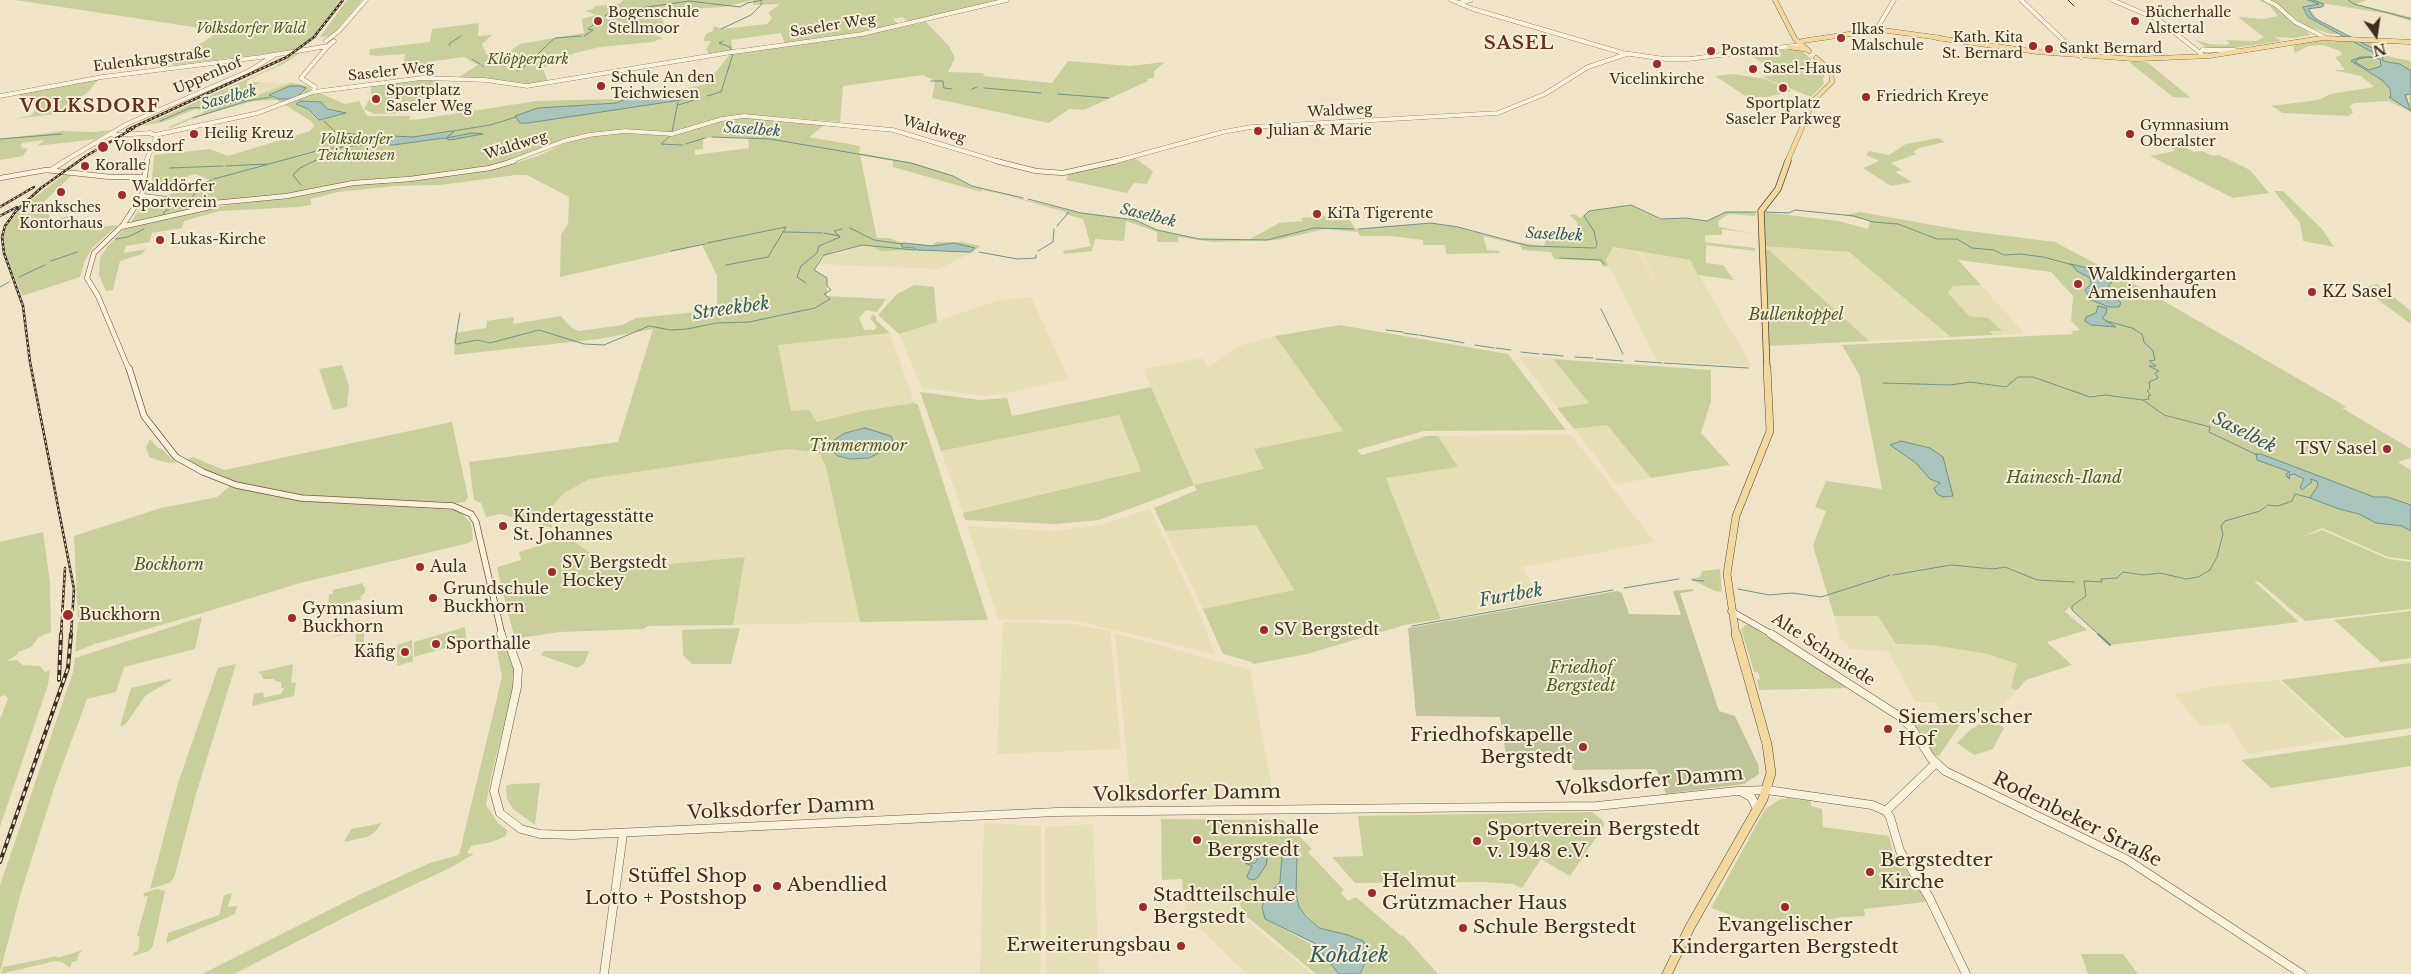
<!DOCTYPE html>
<meta charset="utf-8">
<style>
body{margin:0}
#map{position:relative;width:2411px;height:974px;overflow:hidden;background:#f0e4c8;font-family:"Libre Baskerville",serif}
canvas{display:block}
.north{position:absolute;left:2351px;top:10px;width:50px;height:50px;-webkit-text-stroke:4px #f7eed8;paint-order:stroke;rotate:166deg;font-size:14px;font-weight:700;line-height:20px;text-align:center;color:#3d2e20}
.north::after{content:'';display:block;margin:auto;width:18px;height:22px;background:#3d2e20;clip-path:polygon(50% 0,100% 100%,50% 72%,0 100%)}
</style>
<div id="map">
<canvas width="2411" height="974"></canvas>
<div class="north">N</div>
</div>
<script>
const g = document.querySelector('canvas').getContext('2d');
g.lineJoin = 'round';
function fill(path, color) { g.fillStyle = color; g.fill(path, 'evenodd'); }
const poly = rows => new Path2D(rows.map(r => 'M' + r).join(''));
function trace(path, color, width, dash) { g.strokeStyle = color; g.lineWidth = width; g.lineCap = dash ? 'butt' : 'round'; g.setLineDash(dash || []); g.stroke(path); }
function label(font, color, halo, rows, align = 'center') {
  g.font = font + ' "Libre Baskerville",serif'; g.lineWidth = 4; g.setLineDash([]); g.textBaseline = 'middle'; g.strokeStyle = halo; g.fillStyle = color; for (const [text, x, y, turn = 0] of rows) {
    g.save(); g.translate(x, y); g.rotate((+turn || 0) * Math.PI / 180); g.textAlign = isNaN(turn) ? turn : align; if (halo) g.strokeText(text, 0, 0); g.fillText(text, 0, 0); g.restore();
  }
}
fill(poly([
 [261,82,290,83,248,99,232,96],
 [862,245,965,251,971,253,939,269,819,264,818,262,827,253],
 [1762,246,1849,252,1951,337,1869,341,1769,250,1762,249],
 [1612,247,1638,252,1670,308,1640,252,1690,260,1752,366,1657,361,1606,260],
 [1981,285,2025,334,1993,335,1989,331,2001,331,1980,318,1969,316,1948,293,1952,286],
 [1031,297,1069,379,1004,394,986,396,922,388,899,334,999,300],
 [890,333,914,403,817,422,791,411,777,345],
 [1275,336,1343,431,1254,449,1265,469,1194,485,1143,369,1202,358,1208,368,1239,346],
 [1518,356,1553,359,1589,403,1558,408],
 [1120,415,1141,471,963,513,941,451],
 [1607,425,1651,478,1616,484,1575,429],
 [1568,434,1573,437,1655,542,1522,567,1543,601,1441,619,1386,478,1458,467,1438,436],
 [789,449,819,453,826,467,860,622,733,625,745,557,602,570,589,553,552,528,550,509,564,493,590,479],
 [1150,509,1194,601,1215,654,1072,620,999,620,967,526,1054,531,1102,525],
 [1256,525,1294,590,1203,609,1165,531],
 [1834,616,1878,616,1896,644,1932,645,1988,654,2017,664,2011,688,2017,690,1996,713,1986,717,1941,713,1936,703,1915,702,1888,651,1850,649,1840,638],
 [1003,622,1072,624,1110,631,1121,749,997,754],
 [1115,633,1250,670,1274,799,1131,801],
 [2278,680,2342,739,2248,754,2229,724,2200,726,2174,694,2216,686],
 [984,823,1041,826,1041,974,980,974],
 [1093,824,1099,974,1046,974,1045,827],
 [1231,889,1242,917,1312,974,1246,974,1188,917,1183,897]
]), '#e6deb5');
fill(poly([
 [15,0,341,0,313,36,296,50,176,65,169,64,220,31],
 [347,0,362,0,334,33,329,36,320,37],
 [624,0,1003,0,909,23,903,17,893,19,899,25,853,35,785,44,781,33,731,40,733,51,710,54,706,49,711,41,703,41,706,34,713,31,714,26,721,29,767,24,772,18,768,13,780,4,753,5,753,0,724,7,660,11,664,24,650,32,585,11,593,9,595,6,619,4],
 [2259,0,2265,0,2275,5,2311,35,2294,38,2274,37,2282,41,2212,51,2195,40,2210,44,2227,45,2230,43,2225,40,2256,41,2264,37,2238,17,2263,19,2278,16,2270,6],
 [2271,0,2367,0,2356,4,2411,17,2411,21,2388,14,2322,3,2325,7,2309,8,2319,21,2343,34,2331,34,2305,26],
 [596,15,663,38,653,42,600,47,575,53,543,68,548,83,527,86,489,80,455,79,478,65,464,57,427,62,426,66,403,69,405,54,377,56,369,55,370,49,430,42,432,29,479,23,478,36,492,35,482,44,487,55,506,54,520,44,584,33,582,19],
 [926,22,949,46,955,58,948,72,984,73,983,76,1052,83,1068,61,1130,66,1165,62,1154,71,1154,78,1147,79,1148,81,1084,110,1069,109,1049,123,932,98,935,81,923,75,843,86,840,122,754,115,742,116,827,123,809,137,860,146,859,153,914,163,953,176,974,187,1076,212,1135,220,1157,230,1197,239,1248,240,1279,223,1303,221,1301,218,1347,214,1355,229,1431,223,1458,227,1503,240,1544,246,1546,240,1562,241,1578,238,1582,235,1576,221,1569,215,1575,214,1580,218,1589,211,1631,205,1659,219,1686,218,1707,221,1726,212,1756,212,1755,216,1729,214,1718,221,1719,227,1755,234,1722,229,1722,235,1705,235,1705,242,1755,248,1755,251,1706,245,1706,263,1723,265,1734,280,1698,275,1690,260,1613,247,1606,260,1609,266,1603,267,1600,261,1554,259,1551,252,1522,250,1520,245,1483,236,1487,250,1499,251,1500,253,1446,254,1445,245,1423,245,1423,240,1391,236,1360,236,1358,232,1325,229,1277,240,1213,242,1178,237,1178,242,1157,242,1157,232,1126,221,1124,241,1095,239,1092,251,1064,254,1063,251,1091,246,1083,219,1065,214,1066,212,1005,195,982,190,981,192,893,167,893,161,860,155,877,238,889,238,903,243,932,245,937,242,962,242,981,246,971,253,934,250,881,251,869,245,862,245,834,251,821,257,814,270,827,278,827,296,886,299,877,312,866,310,859,318,864,330,874,330,877,327,870,318,873,315,876,316,876,320,890,333,778,345,791,411,809,410,817,422,863,411,914,403,918,405,988,620,860,622,826,467,819,453,789,449,590,479,564,493,550,509,552,528,501,514,486,517,481,503,474,500,469,462,618,442,653,329,599,339,454,355,455,333,486,328,487,321,514,317,513,324,561,316,572,328,579,331,622,325,636,318,717,310,717,276,702,245,560,277,561,234,568,224,569,197,527,175,516,175,440,185,395,186,338,192,311,199,311,205,298,207,220,211,184,221,182,228,152,233,150,242,126,246,124,253,146,249,142,254,120,261,113,290,106,291,99,275,100,258,107,247,124,229,195,211,234,204,301,196,354,185,406,181,491,170,538,156,574,139,617,132,574,137,512,161,485,168,407,178,353,182,303,194,219,202,185,201,165,196,210,180,195,174,151,188,154,155,210,149,228,156,310,131,314,126,311,121,277,100,254,101,196,117,171,128,168,127,205,112,196,109,163,122,142,126,274,67,298,52,303,51,285,63,250,79,246,82,261,82,233,95,248,99,290,83,300,84,310,87,310,92,319,93,345,104,359,101,367,116,410,116,409,120,421,119,536,101,614,99,643,89,683,89,706,84,731,53,857,36],
 [290,86,306,88,292,98,279,99,270,96],
 [302,101,322,103,327,109,346,113,318,120,306,108,296,104],
 [712,137,748,138,749,148,695,155,695,150,703,149,703,139],
 [904,243,932,246,954,243,975,249,970,252,917,250,914,248,902,247,901,245],
 [2333,39,2363,40,2381,47,2375,48,2391,57,2411,61,2411,95,2407,95,2409,106,2409,95,2411,95,2411,112,2389,101,2355,103,2350,106,2353,113,2348,116,2283,113,2271,106,2318,100,2331,94,2374,87,2361,76,2333,70,2345,70,2335,57,2343,55,2340,51,2323,45,2308,46,2295,53,2293,46,2316,40],
 [1792,49,1801,50,1817,64,1825,76,1823,78,1824,84,1811,97,1762,77,1780,74,1748,54],
 [2129,62,2147,62,2191,98,2173,97],
 [1733,74,1765,79,1792,91,1767,97,1747,97,1715,76],
 [99,79,86,94,67,104,64,113,14,119,32,115,38,104,23,105,19,94],
 [416,80,439,81,408,113,374,114,364,109,371,96,371,86],
 [111,130,96,139,37,146,44,140,22,143,21,147,24,147,20,149,28,148,23,156,0,160,0,139,63,131,93,132],
 [1938,138,1945,142,1919,148,1913,152,1917,154,1891,163,1902,170,1895,172,1912,182,1891,186,1863,168,1879,161,1866,155,1869,151,1889,155,1906,144],
 [2171,147,2184,147,2194,152,2202,151,2213,156,2219,155,2250,170,2269,193,2233,198,2150,156,2175,151],
 [1135,158,1153,171,1147,184,1134,183,1127,193,1066,180,1069,174],
 [65,174,72,175,45,201,43,205,48,205,47,211,52,220,72,215,60,230,118,225,93,247,85,260,80,277,22,296,3,249,2,237,7,225,22,207],
 [2274,191,2283,191,2322,229,2334,247,2303,241,2300,223],
 [147,197,159,199,193,206,188,210,129,225],
 [1763,212,1839,221,1868,229,1870,221,1844,215,1860,212,1961,230,2055,242,2136,285,2347,407,2342,408,2411,449,2411,458,2398,462,2411,470,2411,560,2388,557,2322,528,2302,537,2322,530,2388,559,2411,562,2411,609,2305,621,2259,582,2254,581,2299,622,2110,645,2069,607,2065,612,2087,630,2047,642,2072,665,2026,680,2017,690,2011,688,2017,664,1988,654,1932,645,1896,644,1878,616,1834,616,1813,546,1826,511,1815,507,1818,500,1826,481,1882,489,1860,378,1861,378,1842,345,2073,334,2071,331,2080,330,2071,321,2073,296,2051,272,1958,260,1981,285,1953,286,1948,293,1969,316,1988,318,2002,331,1990,331,1993,335,1951,337,1849,252,1762,246],
 [1762,249,1769,250,1869,341,1768,346],
 [2377,284,2411,311,2411,324,2362,288],
 [915,285,934,287,937,322,899,334,878,315,897,294],
 [1340,325,1508,354,1566,430,1424,431,1357,450,1362,455,1427,436,1438,436,1458,467,1386,478,1441,619,1405,625,1307,654,1253,664,1252,662,1223,654,1203,609,1294,590,1256,525,1165,531,1154,508,1197,490,1194,485,1099,520,1056,524,965,520,963,513,1141,471,1119,415,941,451,920,392,980,400,1007,398,1012,416,1151,387,1194,485,1264,469,1254,449,1343,431,1275,336],
 [1553,359,1711,370,1711,401,1701,433,1730,465,1651,478,1607,425,1574,429,1557,408,1589,403],
 [342,365,349,386,347,407,333,410,319,369],
 [452,422,468,497,465,502,459,503,374,501,289,494,244,485,214,474,185,460,193,457,224,470],
 [150,439,158,448,162,449,176,463,164,462,149,457,146,447],
 [231,485,265,494,302,500,455,510,460,512,471,523,473,540,469,543,300,583,199,614,95,644,75,652,78,622,74,536,161,508,217,497],
 [43,532,50,582,51,632,39,637,31,647,18,652,17,655,7,661,17,660,23,665,40,666,45,672,50,670,48,685,0,827,0,719,8,699,5,695,0,697,0,542],
 [568,537,590,553,602,570,745,557,733,625,648,626,643,629,560,632,519,638,514,635,506,606,514,604,513,602,506,604,501,587,508,583,501,585,497,567,521,560,519,552],
 [1720,569,1722,592,1715,591,1690,579,1700,577,1702,571],
 [363,583,363,587,365,587,365,593,360,597,362,599,328,607,329,594,333,594,333,590],
 [2411,611,2411,658,2381,662,2334,620],
 [202,617,195,649,124,667,116,692,87,699,55,785,20,896,0,972,0,885,73,672,75,658],
 [1746,625,1749,625,1847,688,1759,690,1757,680,1760,679,1758,672,1754,672,1741,629],
 [370,627,370,631,364,633,364,651,370,649,370,653,362,655,362,651,356,653,356,631,329,638,355,629,360,634,363,633,363,629],
 [465,627,466,642,414,657,414,642],
 [740,628,731,664,692,664,683,655,682,630],
 [412,640,413,661,397,666,397,645],
 [504,644,514,670,513,687,491,777,486,805,498,823,507,830,506,836,492,842,471,846,467,853,474,854,450,868,349,915,234,974,202,974,363,893,430,863,459,855,502,677,496,646],
 [544,651,589,651,584,664,577,668,541,655],
 [2411,663,2411,728,2345,738,2281,680],
 [236,664,196,794,174,878,169,883,150,889,178,783,218,668],
 [293,664,291,682,296,683,294,696,252,706,254,694,263,692,264,697,266,697,281,694,284,688,281,688,281,682,275,681,274,679,263,679,261,674,258,672],
 [169,679,172,680,146,695,125,725,120,726,131,688],
 [1915,716,1954,717,1962,722,1939,756,1934,755,1909,720,1910,717],
 [1995,721,2004,728,1993,749,1974,755,1957,743,1970,730,1983,722],
 [2411,735,2411,766,2271,788,2241,760],
 [540,783,535,825,513,809,507,799,506,786,511,784],
 [1787,798,1811,801,1811,806,1822,809,1823,827,1889,836,1893,853,1923,893,1925,902,1864,909,1865,916,1841,917,1776,931,1711,908,1765,809,1779,800],
 [1592,812,1603,821,1604,826,1570,876,1541,859,1522,888,1513,884,1484,882,1355,883,1332,857,1363,856,1358,816],
 [1161,819,1283,820,1312,849,1308,852,1344,890,1341,893,1348,901,1356,897,1401,936,1403,935,1438,974,1360,974,1363,971,1331,932,1319,928,1299,907,1296,894,1297,857,1282,855,1280,882,1265,899,1262,907,1265,919,1320,949,1339,974,1316,974,1245,915,1231,887,1183,895,1182,879,1162,880],
 [382,823,374,833,367,837,344,842,351,829],
 [157,889,165,891,153,946,149,951,133,956,134,952,138,951,140,937,137,936,148,896,143,897,144,893],
 [232,893,228,907,237,906,235,914,166,943,168,933,219,915,224,895],
 [83,950,79,954,77,961,72,962,70,968,62,962,55,961,1,974,3,967,57,956,57,958],
 [2081,954,2123,954,2138,974,2088,974]
]), '#c9cf9b');
fill(poly([
 [1692,589,1694,591,1680,593,1719,711,1735,716,1758,764,1759,774,1744,784,1666,794,1656,769,1573,770,1569,755,1506,755,1500,717,1416,716,1408,628,1617,591,1622,593,1629,614,1681,615,1673,591]
]), '#bfc49a');
const water = poly([
 [2308,0,2313,0,2324,4,2322,7,2308,9,2314,18,2382,53,2384,56,2382,60,2387,62,2400,64,2411,71,2411,94,2405,95,2411,111,2389,97,2391,97,2390,89,2382,80,2351,61,2360,57,2374,57,2374,53,2308,17,2303,7,2319,4,2308,0],
 [2369,57,2380,59,2381,66,2369,70,2355,62,2358,59,2369,57],
 [290,86,300,86,306,88,298,96,290,99,279,99,269,95,290,86],
 [660,92,680,93,681,100,528,123,520,123,515,116,538,108,617,103,639,93,660,92],
 [301,101,321,102,327,109,346,113,319,120,308,109,296,104,301,101],
 [451,131,454,132,446,138,472,133,483,134,450,140,444,138,393,145,383,145,380,142,393,136,413,137,451,131],
 [904,243,932,246,954,243,975,248,970,252,917,250,914,248,902,247,901,244,904,243],
 [2071,264,2091,269,2108,278,2112,282,2109,285,2109,292,2121,303,2119,307,2109,307,2091,300,2085,290,2091,284,2090,278,2077,271,2071,264],
 [2098,306,2107,308,2106,314,2102,318,2116,327,2091,325,2085,321,2086,317,2096,313,2098,306],
 [865,428,891,436,893,441,890,447,869,458,850,459,838,456,830,449,831,442,845,433,865,428],
 [1901,441,1930,448,1943,457,1953,496,1943,497,1937,494,1934,488,1940,483,1930,479,1916,463,1890,445,1901,441],
 [2256,454,2261,454,2374,497,2387,497,2411,505,2411,531,2402,526,2376,523,2359,514,2339,509,2310,498,2318,485,2317,481,2310,479,2312,482,2302,490,2300,487,2304,479,2294,474,2289,475,2290,479,2287,477,2286,474,2290,472,2257,460,2256,454],
 [1286,850,1294,851,1297,857,1296,894,1299,907,1306,916,1319,928,1348,935,1363,941,1368,948,1368,957,1360,974,1339,974,1314,943,1265,919,1262,907,1265,899,1280,882,1282,855,1286,850],
 [1264,852,1268,855,1266,865,1258,877,1254,880,1249,879,1247,876,1252,866,1245,863,1255,863,1260,854,1264,852]
]);
fill(water, '#a9c4bc');
trace(water, '#6f938a', 1);
trace(poly([
 [2348,0,2354,4,2411,19],
 [605,16,613,12,689,1,740,7,747,3,763,0],
 [721,29,751,15,762,4,761,2],
 [584,36,593,30,588,29,602,18],
 [723,41,719,43,730,47,731,51],
 [547,45,555,38,581,36],
 [450,46,449,44,461,36],
 [538,54,546,46],
 [472,59,480,64],
 [482,65,483,67],
 [517,71,523,68,531,57,537,55],
 [931,81,943,81,944,88,952,89],
 [984,88,1041,93],
 [972,89,977,87],
 [1058,94,1109,98],
 [707,96,721,92,733,54],
 [678,105,701,98],
 [193,118,247,101,271,97],
 [160,121,190,108,216,107,248,99],
 [324,121,335,132,389,138],
 [453,131,490,125,516,117],
 [672,132,678,102],
 [670,136,661,144,682,145],
 [712,137,770,139,911,163,953,176,972,186,1023,198],
 [0,139,62,134],
 [686,144,705,138],
 [226,166,267,164],
 [170,168,223,166],
 [214,179,324,149,381,143],
 [301,185,293,175,300,168,343,147],
 [1028,199,1081,213,1135,220,1157,230,1199,239,1267,240,1314,228,1354,229],
 [190,200,203,183,212,180],
 [1766,212,1789,213,1795,210,1854,216,1873,222,1898,224,1937,239,1957,239,1972,248,1994,250,2004,255,2020,254,2043,257,2073,265],
 [163,215,165,211,180,204],
 [1057,226,1069,212],
 [850,228,874,240,902,244],
 [1359,229,1431,223,1458,227,1529,246,1595,248,1597,245,1594,231,1584,216,1589,211,1631,205,1661,219,1686,218,1707,221,1726,212,1756,212],
 [788,232,822,233],
 [824,233,840,236],
 [116,239,128,237,144,229],
 [707,243,786,227,783,232],
 [671,251,705,244],
 [1038,251,1053,242,1054,229],
 [979,252,1017,259,1036,258,1036,255],
 [1560,258,1601,260,1604,264],
 [51,261,77,252],
 [726,265,768,257,783,232,787,232],
 [19,277,45,265],
 [806,283,797,277,801,266,817,253,819,246,840,237,834,231,842,229],
 [0,287,9,282],
 [1601,309,1623,354],
 [460,313,455,343,457,344,477,340,490,343,539,330,584,344,604,345,649,326,671,330,687,329,716,323,749,322,815,308,830,299,824,294,831,290,827,286,827,278,814,270,824,255,862,245,915,250],
 [2106,321,2132,328,2142,334,2144,342,2153,351,2155,360,2149,361,2156,366,2149,366,2159,371,2155,373,2158,378,2149,382,2150,388,2147,391,2151,395,2148,396,2149,399,2143,400,2164,415,2210,427,2209,432,2257,455],
 [1386,330,1403,332],
 [1404,333,1418,335],
 [1419,335,1442,339],
 [1443,339,1464,343],
 [1475,345,1494,348],
 [1496,348,1511,350],
 [1521,352,1539,354],
 [1542,354,1553,355],
 [1554,355,1563,356],
 [1575,357,1593,358],
 [1596,359,1623,361],
 [1635,361,1662,363],
 [1664,363,1748,368],
 [1883,383,1951,385,1970,382,2006,387,2018,377,2033,377,2090,397,2105,395,2143,400],
 [1893,575,1951,565,1993,569,2005,567,2037,580,2074,582],
 [1692,580,1704,581],
 [1624,588,1679,579],
 [1738,589,1769,595,1792,593,1821,597,1890,575],
 [1412,626,1613,590],
 [2099,635,2072,610,2072,606,2086,596,2084,581,2102,582,2101,579,2117,578,2123,572,2144,575,2160,573,2186,579,2198,577,2210,570,2217,557,2223,534,2221,526,2225,521,2260,511,2268,505,2278,506,2292,501,2295,494,2311,498]
]), '#6f938a', 1);
trace(poly([
 [2098,634,2110,645]
]), '#6f938a', 2);
const secondaryFar3 = poly([
 [1451,0,1473,9,1623,53,1665,59,1689,59,1800,45],
 [2021,0,2081,57],
 [2112,0,2159,20,2204,56],
 [2266,0,2276,5,2295,22,2326,38],
 [1458,3,1471,0],
 [1875,31,1874,28,1878,27,1894,0],
 [326,41,339,31,366,0],
 [2202,50,2235,50],
 [734,52,862,34,1007,0],
 [313,92,315,87,301,78,328,46],
 [0,96,102,77,261,57,328,46,334,41],
 [149,133,155,135,258,113,313,92,422,78,485,80,527,86,738,51],
 [113,135,151,133],
 [63,162,127,124,249,71,275,55],
 [146,162,156,137],
 [509,162,564,141,589,135,625,131,672,134,722,119,744,116,893,130,1000,162],
 [1113,162,1223,132,1251,127,1498,113,1545,94,1588,67,1627,54]
]);
const secondaryFar2 = poly([
 [996,161,1036,171,1063,173,1117,161],
 [51,170,65,161],
 [0,178,46,170,110,177,145,177],
 [142,196,204,204,287,196,353,183,410,179,490,168,514,161],
 [121,227,210,207],
 [129,370,98,296,87,278,94,253,123,225,142,196,147,161]
]);
const secondaryFar1 = poly([
 [129,368,144,416,176,457,203,472,236,485,301,498,453,506,471,514,476,522,502,635],
 [1731,611,1773,635]
]);
const secondary = poly([
 [501,634,503,641,511,649,518,669,517,687,494,791,500,813,521,829,540,834,573,835,1056,812,1597,806,1737,791,1767,790,1872,805,1886,811,1890,817,1900,851,1929,897,1966,974],
 [1771,634,1899,716,1911,727,1931,758,1945,771,2126,859,2302,974],
 [1742,792,1751,797,1757,808],
 [1886,811,1936,763],
 [604,974,623,834]
]);
const primaryFar3 = poly([
 [1775,0,1795,39,1809,51],
 [1860,32,1882,30,1941,38],
 [1937,38,2038,52,2135,59,2209,56,2322,38,2411,42],
 [1802,41,1863,32],
 [1789,47,1804,49],
 [1787,162,1814,100,1832,82,1831,71,1816,58]
]);
const primaryFar2 = poly([
 [1767,370,1761,211,1778,189,1788,161]
]);
const primaryFar1 = poly([
 [1736,635,1727,574,1736,516,1770,431,1767,368]
]);
const primary = poly([
 [1667,974,1690,927,1763,799,1771,773,1767,744,1736,634]
]);
trace(secondaryFar3, '#6f573f', 4.5);
trace(secondaryFar2, '#6f573f', 5.5);
trace(secondaryFar1, '#6f573f', 7);
trace(secondary, '#6f573f', 9);
trace(primaryFar3, '#5b4430', 5);
trace(primaryFar2, '#5b4430', 7);
trace(primaryFar1, '#5b4430', 8);
trace(primary, '#5b4430', 10);
trace(secondaryFar3, '#faf1dc', 4);
trace(secondaryFar2, '#faf1dc', 4.5);
trace(secondaryFar1, '#faf1dc', 5.5);
trace(secondary, '#faf1dc', 8);
trace(primaryFar3, '#f3d9a0', 4.5);
trace(primaryFar2, '#f3d9a0', 5.5);
trace(primaryFar1, '#f3d9a0', 7);
trace(primary, '#f3d9a0', 9);
trace(poly([
 [2068,0,2074,6]
]), '#3d2e20', 1);
const railFar1 = poly([
 [127,130,287,57,314,37,343,0],
 [0,207,34,187],
 [0,216,17,207],
 [61,635,65,568],
 [71,635,74,589,30,362,23,306,4,253,2,237,5,226,16,211,41,188,86,156,134,128]
]);
const rail = poly([
 [59,680,61,634],
 [0,862,68,668,71,634]
]);
trace(railFar1, '#3d2e20', 2.5);
trace(rail, '#3d2e20', 4);
trace(railFar1, '#f7eed8', 1, [2.5]);
trace(rail, '#f7eed8', 2, [5]);
for (const [x, y, r, color] of [
 [598,21,5,"#9e2a2b"],
 [2135,21,5,"#9e2a2b"],
 [1841,38,5,"#9e2a2b"],
 [2033,46,5,"#9e2a2b"],
 [2049,49,5,"#9e2a2b"],
 [1711,51,5,"#9e2a2b"],
 [1657,64,5,"#9e2a2b"],
 [1753,69,5,"#9e2a2b"],
 [601,86,5,"#9e2a2b"],
 [1783,88,5,"#9e2a2b"],
 [1866,97,5,"#9e2a2b"],
 [376,99,5,"#9e2a2b"],
 [1258,131,5,"#9e2a2b"],
 [194,134,5,"#9e2a2b"],
 [2130,134,5,"#9e2a2b"],
 [103,147,6,"#9e2a2b"],
 [85,166,5,"#9e2a2b"],
 [61,192,5,"#9e2a2b"],
 [122,195,5,"#9e2a2b"],
 [1317,214,5,"#9e2a2b"],
 [160,240,5,"#9e2a2b"],
 [2078,284,5,"#9e2a2b"],
 [2312,292,5,"#9e2a2b"],
 [2387,449,5,"#9e2a2b"],
 [503,526,5,"#9e2a2b"],
 [420,567,5,"#9e2a2b"],
 [552,572,5,"#9e2a2b"],
 [433,598,5,"#9e2a2b"],
 [68,615,6,"#9e2a2b"],
 [292,618,5,"#9e2a2b"],
 [1264,630,5,"#9e2a2b"],
 [436,644,5,"#9e2a2b"],
 [405,652,5,"#9e2a2b"],
 [1888,729,5,"#9e2a2b"],
 [1583,747,5,"#9e2a2b"],
 [1197,840,5,"#9e2a2b"],
 [1477,841,5,"#9e2a2b"],
 [1870,872,5,"#9e2a2b"],
 [777,886,5,"#9e2a2b"],
 [757,888,5,"#9e2a2b"],
 [1372,893,5,"#9e2a2b"],
 [1143,907,5,"#9e2a2b"],
 [1785,907,5,"#9e2a2b"],
 [1463,928,5,"#9e2a2b"],
 [1181,946,5,"#9e2a2b"]
]) { const dot = new Path2D(); dot.arc(x, y, r, 0, 2 * Math.PI); g.fillStyle = color; g.fill(dot); trace(dot, '#f7eed8', 2); }
label('14px', '#3d2e20', '#f7eed8', [
 ["Bogenschule",608,13],
 ["Stellmoor",608,29],
 ["Bücherhalle",2145,13],
 ["Alstertal",2145,29],
 ["Ilkas",1851,30],
 ["Malschule",1851,46],
 ["Kath. Kita",2023,38,"right"],
 ["St. Bernard",2023,54,"right"],
 ["Sankt Bernard",2059,49],
 ["Postamt",1721,51],
 ["Sasel-Haus",1763,69],
 ["Schule An den",611,78],
 ["Teichwiesen",611,94],
 ["Vicelinkirche",1657,80,"center"],
 ["Sportplatz",386,91],
 ["Saseler Weg",386,107],
 ["Friedrich Kreye",1876,97],
 ["Sportplatz",1783,104,"center"],
 ["Saseler Parkweg",1783,120,"center"],
 ["Gymnasium",2140,126],
 ["Oberalster",2140,142],
 ["Julian & Marie",1268,131],
 ["Heilig Kreuz",204,134],
 ["Volksdorf",114,147],
 ["Koralle",95,166],
 ["Walddörfer",132,187],
 ["Sportverein",132,203],
 ["Franksches",61,208,"center"],
 ["Kontorhaus",61,224,"center"],
 ["KiTa Tigerente",1327,214],
 ["Lukas-Kirche",170,240]
], 'left');
label('14px', '#3d2e20', '#f7eed8', [
 ["Saseler Weg",833,26,-9],
 ["Eulenkrugstraße",152,60,-7],
 ["Saseler Weg",391,72,-6],
 ["Uppenhof",208,76,-23],
 ["Waldweg",1340,111,-3],
 ["Waldweg",934,130,16],
 ["Waldweg",516,146,-18]
]);
label('italic 14px', '#4d5a26', '#f7eed8', [
 ["Volksdorfer Wald",251,29],
 ["Klöpperpark",528,60],
 ["Volksdorfer",356,140],
 ["Teichwiesen",356,156]
]);
label('italic 15px', '#2f5d5a', '#f7eed8', [
 ["Saselbek",229,98,-15],
 ["Saselbek",752,130,4],
 ["Saselbek",1148,216,14],
 ["Saselbek",1554,235,3]
]);
label('16px', '#3d2e20', '#f7eed8', [
 ["Waldkindergarten",2088,275],
 ["Ameisenhaufen",2088,293],
 ["KZ Sasel",2322,292],
 ["TSV Sasel",2377,449,"right"],
 ["Kindertagesstätte",513,517],
 ["St. Johannes",513,535],
 ["SV Bergstedt",562,563],
 ["Hockey",562,581],
 ["Aula",430,567],
 ["Grundschule",443,589],
 ["Buckhorn",443,607],
 ["Gymnasium",302,609],
 ["Buckhorn",302,627],
 ["Buckhorn",79,615],
 ["SV Bergstedt",1274,630],
 ["Sporthalle",446,644],
 ["Käfig",395,652,"right"]
], 'left');
label('italic 16px', '#4d5a26', '#f7eed8', [
 ["Bullenkoppel",1796,315],
 ["Timmermoor",858,446],
 ["Hainesch-Iland",2064,478],
 ["Bockhorn",169,565],
 ["Friedhof",1581,668],
 ["Bergstedt",1581,686]
]);
label('16px', '#3d2e20', '#f7eed8', [
 ["Alte Schmiede",1823,650,33]
]);
g.letterSpacing = '1px';
label('bold 18px', '#6b2e1e', '#f7eed8', [
 ["SASEL",1519,44],
 ["VOLKSDORF",90,107]
]);
g.letterSpacing = '0px';
label('italic 18px', '#2f5d5a', '#f7eed8', [
 ["Streekbek",731,309,-8],
 ["Saselbek",2244,433,27],
 ["Furtbek",1511,596,-10]
]);
label('19px', '#3d2e20', '#f7eed8', [
 ["Siemers'scher",1898,718],
 ["Hof",1898,740],
 ["Friedhofskapelle",1573,736,"right"],
 ["Bergstedt",1573,758,"right"],
 ["Tennishalle",1207,829],
 ["Bergstedt",1207,851],
 ["Sportverein Bergstedt",1487,830],
 ["v. 1948 e.V.",1487,852],
 ["Bergstedter",1880,861],
 ["Kirche",1880,883],
 ["Stüffel Shop",747,877,"right"],
 ["Lotto + Postshop",747,899,"right"],
 ["Helmut",1382,882],
 ["Grützmacher Haus",1382,904],
 ["Abendlied",787,886],
 ["Stadtteilschule",1153,896],
 ["Bergstedt",1153,918],
 ["Evangelischer",1785,926,"center"],
 ["Kindergarten Bergstedt",1785,948,"center"],
 ["Schule Bergstedt",1473,928],
 ["Erweiterungsbau",1171,946,"right"]
], 'left');
label('19px', '#3d2e20', '#f7eed8', [
 ["Volksdorfer Damm",1650,782,-5],
 ["Volksdorfer Damm",1187,794,-1],
 ["Volksdorfer Damm",781,809,-3],
 ["Rodenbeker Straße",2077,820,27]
]);
label('italic 21px', '#2f5d5a', '#f7eed8', [
 ["Kohdiek",1349,956]
]);
</script>
